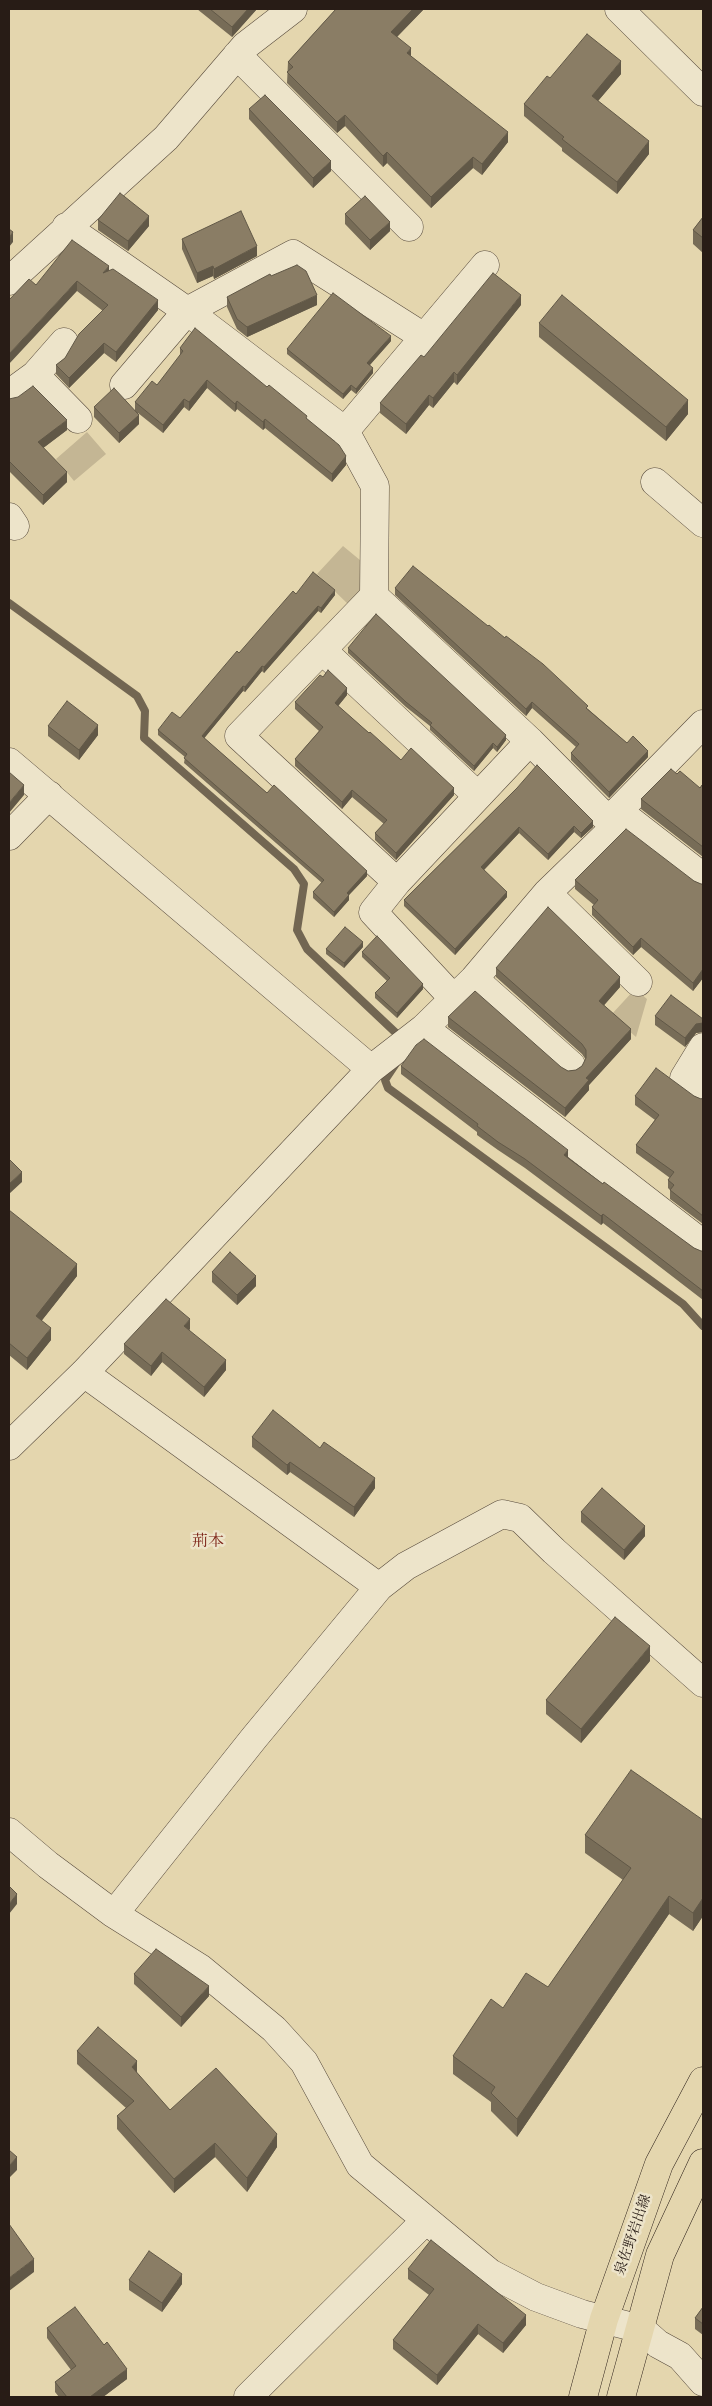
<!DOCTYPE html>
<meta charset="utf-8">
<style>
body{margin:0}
#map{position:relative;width:712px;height:2406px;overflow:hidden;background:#e4d6ae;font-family:"IM FELL English",serif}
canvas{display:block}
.frame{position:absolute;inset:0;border:10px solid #281c16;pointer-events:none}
</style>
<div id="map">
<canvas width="712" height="2406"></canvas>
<div class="frame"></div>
</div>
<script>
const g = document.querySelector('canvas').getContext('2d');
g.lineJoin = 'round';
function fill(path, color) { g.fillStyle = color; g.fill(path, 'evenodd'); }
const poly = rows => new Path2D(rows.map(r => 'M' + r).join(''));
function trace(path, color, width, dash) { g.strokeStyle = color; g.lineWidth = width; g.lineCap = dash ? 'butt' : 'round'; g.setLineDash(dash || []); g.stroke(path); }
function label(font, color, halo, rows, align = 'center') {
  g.font = font + ' "IM FELL English","Noto Serif JP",serif'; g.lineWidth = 5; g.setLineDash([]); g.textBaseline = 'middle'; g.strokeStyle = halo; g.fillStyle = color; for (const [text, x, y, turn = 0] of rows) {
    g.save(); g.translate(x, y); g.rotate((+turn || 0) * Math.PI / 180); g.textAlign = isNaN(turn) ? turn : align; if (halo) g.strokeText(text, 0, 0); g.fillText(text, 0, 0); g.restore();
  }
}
fill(poly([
 [87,432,106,454,74,481,56,459],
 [343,546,366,565,366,586,351,607,317,574],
 [635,989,647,999,636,1037,611,1015]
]), '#c4b694');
trace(poly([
 [9,603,137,696,145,711,144,738,294,869,304,884,297,930,307,949,396,1033,398,1042],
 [397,1062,385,1080,388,1088,683,1304,703,1326]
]), '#726652', 8);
const minor = poly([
 [237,55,409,227],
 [66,227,187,311,345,431,375,486,374,596,530,741,615,827],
 [9,281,166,138,245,46,293,9],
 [35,375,78,419],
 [124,385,187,311,293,254,424,337],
 [9,394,35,375,64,342],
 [345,431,485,265],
 [655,482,703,523],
 [9,517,15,526],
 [374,596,239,736,397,882,530,741],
 [322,650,478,796],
 [9,762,371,1069],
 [618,811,703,877],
 [9,836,49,795],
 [397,882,373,912,454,999],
 [547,893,638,982],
 [474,979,571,1065],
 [424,1028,703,1244],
 [703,1047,684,1078,703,1092],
 [84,1373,379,1587],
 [9,1446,84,1373,371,1069,424,1028,474,979,547,893,615,827,618,811,703,724],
 [9,1832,48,1865,114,1914,200,1968,274,2029,304,2062,360,2165,490,2273,536,2297,582,2314,641,2329,658,2344,680,2356,703,2382],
 [114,1914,254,1738,379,1587,406,1566,502,1514,520,1518,554,1551,703,1683],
 [248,2397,425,2221]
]);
const tertiary = poly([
 [619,9,703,92]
]);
const primary = poly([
 [583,2397,604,2319,659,2164,703,2081],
 [621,2397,660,2255,703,2163]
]);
trace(minor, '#574a3c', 29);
trace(tertiary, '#574a3c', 29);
trace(primary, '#281c16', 29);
trace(minor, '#ede4ca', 28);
trace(tertiary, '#ede4ca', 28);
trace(primary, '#e4d6ae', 28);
fill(poly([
 [197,9,257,9,232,37],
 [336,9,424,9,397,37,411,56,508,142,482,175,473,168,431,208,387,163,383,167,345,126,337,133,287,83,288,62],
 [621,74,598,101,649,154,617,194,562,151,562,148,524,116,524,104,550,78],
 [249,109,331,171,313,188,249,119],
 [345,214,390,231,370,250,345,224],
 [703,217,703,253,693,244,693,230],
 [98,220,149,226,128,251,98,230],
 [182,239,257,256,214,279,213,276,197,283,182,249],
 [109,271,158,310,116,362,104,353,69,388,56,374,56,365,65,358,103,311,77,291,36,285],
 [227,297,317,305,247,337,237,329,227,307],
 [521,305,457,385,454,382,433,408,429,405,406,434,380,413,380,403,424,357],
 [539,323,688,414,666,441,539,337],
 [391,341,370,365,373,373,356,394,351,390,343,399,287,354,287,349],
 [180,348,267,387,307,419,346,465,332,482,265,428,263,430,237,409,235,412,207,388,189,411,184,407,163,433,138,413,139,424,119,443,94,417,94,407,135,410,135,402,157,385,180,356],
 [9,399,67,430,43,448,67,482,43,505,9,471],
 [395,588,588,709,627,743,648,757,609,798,571,760,571,753,576,747,532,708,526,716,395,595],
 [296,594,335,595,321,613,318,611,264,673,262,671,245,692,243,691,204,738,267,793,367,876,349,895,349,900,334,917,313,898,313,892,322,883,184,763,185,757,158,735,158,730,180,718,239,653],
 [348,648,506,740,497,752,493,748,474,771,430,730,430,726,406,707,348,653],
 [347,695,338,706,369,733,401,760,454,795,396,860,375,840,375,833,384,824,352,797,342,809,295,766,295,759,319,731,295,709,295,702],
 [48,726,98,735,79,760,48,736],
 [677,774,700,788,703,786,703,857,641,809,641,799],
 [517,788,593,827,581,838,574,832,548,860,519,833,484,870,507,897,455,955,404,906,404,900],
 [575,880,694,881,701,884,703,884,703,978,693,991,641,947,633,955,592,915,592,907,594,905,575,889],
 [363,947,344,968,326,954,326,949],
 [362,952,423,989,397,1018,375,998,375,993,387,981,362,957],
 [496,968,620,987,604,1005,631,1039,589,1085,589,1090,565,1117,448,1027,448,1017,568,1071,576,1070,582,1066,586,1060,582,1054,496,977],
 [655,1016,703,1019,703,1032,696,1033,685,1047,655,1025],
 [401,1066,568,1157,603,1184,694,1248,701,1251,703,1251,703,1300,603,1223,601,1225,525,1168,498,1150,477,1135,477,1132,401,1074],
 [635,1096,694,1096,701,1099,703,1098,703,1224,670,1199,670,1190,668,1188,668,1180,670,1178,636,1153,636,1145,655,1120,635,1105],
 [9,1210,77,1276,41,1321,51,1340,27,1370,9,1355],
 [212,1272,256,1286,237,1305,212,1282],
 [190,1329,189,1330,226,1370,204,1397,162,1362,151,1376,124,1354,124,1344],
 [252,1437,320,1448,375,1488,354,1517,290,1472,287,1475,252,1447],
 [581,1512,645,1536,624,1560,581,1522],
 [650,1661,581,1743,546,1714,546,1700],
 [703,1820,703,1916,693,1931,669,1914,517,2137,491,2111,491,2102,453,2074,453,2056,503,2008,548,1987,623,1880,585,1853,585,1835],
 [134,1974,209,1996,181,2027,134,1984],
 [77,2051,137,2074,170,2110,277,2147,247,2192,215,2157,174,2193,117,2129,117,2116,126,2108,77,2064],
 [408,2269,526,2325,503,2353,478,2334,437,2385,393,2349,393,2340,429,2295,408,2279],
 [129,2280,182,2284,162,2312,129,2290],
 [703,2307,703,2335,695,2329,695,2318],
 [47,2328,104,2345,127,2379,103,2397,59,2397,55,2392,55,2382,71,2370,47,2338]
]), '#776c57');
fill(poly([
 [248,9,257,9,232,37,232,27],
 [413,9,424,9,391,43,391,32],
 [411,48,411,59,407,53],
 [621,61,621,74,592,108,592,96],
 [345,115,345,126,337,133,337,122],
 [508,132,508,142,482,175,482,164],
 [649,141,649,154,617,194,617,182],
 [387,152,387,163,383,167,383,156],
 [473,157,473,168,431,208,431,197],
 [331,161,331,171,313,188,313,178],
 [149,216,149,226,128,251,128,241],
 [390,222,390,231,370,250,370,240],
 [13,232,13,242,9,247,9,238],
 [257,246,257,256,214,279,214,269],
 [109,266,109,276,103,273],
 [213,266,213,276,197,283,197,273],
 [77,281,77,291,9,364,9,354],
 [317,295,317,305,247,337,247,327],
 [521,295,521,305,457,385,457,375],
 [158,300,158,310,116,362,116,352],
 [391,336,391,341,367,368,367,363],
 [104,343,104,353,69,388,69,378],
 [373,368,373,373,356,394,356,389],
 [454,372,454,382,433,408,433,398],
 [207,380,207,388,189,411,189,402],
 [351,385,351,390,343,399,343,394],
 [429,395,429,405,406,434,406,424],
 [184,399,184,407,163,433,163,425],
 [688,400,688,414,666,441,666,427],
 [237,401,237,409,235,412,235,404],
 [139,415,139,424,119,443,119,433],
 [265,419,265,428,263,430,263,422],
 [67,420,67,430,38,452,38,442],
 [346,456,346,465,332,482,332,474],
 [67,472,67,482,43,505,43,495],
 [335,590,335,595,321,613,321,608],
 [318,606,318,611,264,673,264,667],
 [262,666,262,671,245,692,245,687],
 [243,686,243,691,202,741,202,736],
 [347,688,347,695,335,710,335,703],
 [532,702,532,708,526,716,526,709],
 [98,725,98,735,79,760,79,750],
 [506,735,506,740,497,752,497,747],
 [493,743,493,748,474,771,474,766],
 [648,751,648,757,609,798,609,792],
 [24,785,24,795,9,813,9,803],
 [454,788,454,795,396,860,396,853],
 [352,790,352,797,342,809,342,802],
 [593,821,593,827,581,838,581,833],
 [574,826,574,832,548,860,548,854],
 [519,827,519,833,481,873,481,867],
 [367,871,367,876,349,895,349,900,334,917,334,912,347,893],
 [507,892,507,897,455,955,455,949],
 [641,938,641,947,633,955,633,947],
 [363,942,363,947,344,968,344,963],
 [703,969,703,978,693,991,693,983],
 [620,977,620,987,599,1011,599,1001],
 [423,984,423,989,397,1018,397,1013],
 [703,1023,703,1032,696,1033,685,1047,685,1038,696,1024],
 [631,1029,631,1039,589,1085,589,1090,565,1117,565,1108,586,1078],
 [568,1150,568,1159,564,1155],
 [22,1172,22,1182,9,1194,9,1184],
 [603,1214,603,1223,601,1225,601,1216],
 [77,1264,77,1276,36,1328,36,1316],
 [256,1276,256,1286,237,1305,237,1295],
 [190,1319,190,1329,184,1336,184,1326],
 [51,1328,51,1340,27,1370,27,1358],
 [162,1352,162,1362,151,1376,151,1366],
 [226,1360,226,1370,204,1397,204,1387],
 [290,1462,290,1472,287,1475,287,1465],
 [375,1478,375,1488,354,1517,354,1507],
 [645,1526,645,1536,624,1560,624,1550],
 [650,1646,650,1661,581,1743,581,1729],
 [17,1894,17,1904,9,1914,9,1904],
 [669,1896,669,1914,517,2137,517,2119],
 [703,1898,703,1916,693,1931,693,1913],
 [209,1986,209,1996,181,2027,181,2017],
 [137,2061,137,2075,132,2067],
 [277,2134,277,2147,247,2192,247,2178],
 [215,2143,215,2157,174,2193,174,2179],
 [17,2157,17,2170,10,2177,10,2189,9,2190,9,2166],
 [34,2259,34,2272,9,2291,9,2278],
 [182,2274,182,2284,162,2312,162,2303],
 [526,2315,526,2325,503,2353,503,2343],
 [478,2324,478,2334,437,2385,437,2375],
 [127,2369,127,2379,103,2397,90,2397]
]), '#615847');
const building = poly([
 [210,9,248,9,232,27,210,9],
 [336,9,413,9,391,32,411,48,407,53,508,132,482,164,473,157,431,197,387,152,383,156,345,115,337,122,287,72,293,67,288,62,336,9],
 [587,34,621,61,592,96,649,141,617,182,562,139,564,137,524,104,547,76,550,78,587,34],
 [265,95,331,161,313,178,249,109,265,95],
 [120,193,149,216,128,241,98,220,120,193],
 [365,196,390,222,370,240,345,214,365,196],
 [241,211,257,246,214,269,213,266,197,273,182,239,241,211],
 [703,217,703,238,693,230,703,217],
 [9,229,13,232,9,238,9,229],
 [72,240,109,266,103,273,113,269,158,300,116,352,104,343,69,378,56,365,65,358,79,334,108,305,77,281,9,354,9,300,29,279,36,285,72,240],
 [297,265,306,271,317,295,247,327,237,319,227,297,270,274,271,276,297,265],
 [493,273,521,295,457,375,454,372,433,398,429,395,406,424,380,403,421,355,424,357,493,273],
 [333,293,391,336,367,363,373,368,356,389,351,385,343,394,287,349,333,293],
 [562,295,688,400,666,427,539,323,562,295],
 [195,328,267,387,269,385,307,416,306,418,339,445,346,456,332,474,265,419,263,422,237,401,235,404,207,380,189,402,184,399,163,425,135,402,152,381,157,385,183,351,180,348,195,328],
 [33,386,67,420,38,442,67,472,43,495,9,461,9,399,18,397,33,386],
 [114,388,139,415,119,433,94,407,114,388],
 [413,566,488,626,489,625,505,638,506,636,543,664,588,706,586,708,627,743,633,736,648,751,609,792,571,753,579,744,532,702,526,709,395,588,413,566],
 [313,572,335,590,321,608,318,606,264,667,262,666,245,687,243,686,202,736,267,793,274,785,367,871,347,893,349,895,334,912,313,892,324,880,184,758,187,754,158,730,172,712,180,718,237,651,239,653,293,591,296,594,313,572],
 [376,614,506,735,497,747,493,743,474,766,430,725,432,723,406,702,348,648,376,614],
 [328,670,347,688,335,703,369,733,370,732,401,760,411,748,454,788,396,853,375,833,387,820,352,790,342,802,295,759,323,727,295,702,320,675,323,677,328,670],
 [67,701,98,725,79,750,48,726,67,701],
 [537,765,593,821,581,833,574,826,548,854,519,827,481,867,507,892,455,949,404,900,517,788,537,765],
 [671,769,677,774,680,771,700,788,702,785,703,786,703,847,641,799,671,769],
 [9,772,24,785,9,803,9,772],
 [626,829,694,881,701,884,703,884,703,969,693,983,641,938,633,947,592,907,598,900,575,880,626,829],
 [548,907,620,977,599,1001,631,1029,586,1078,589,1080,565,1108,448,1017,475,991,561,1067,568,1071,576,1070,582,1066,586,1058,586,1050,582,1044,496,968,548,907],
 [345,927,363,942,344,963,326,949,345,927],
 [377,936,423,984,397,1013,375,993,390,978,362,952,377,936],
 [671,995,703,1019,703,1023,696,1024,685,1038,655,1016,671,995],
 [424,1039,568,1150,564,1155,603,1184,604,1182,694,1248,701,1251,703,1251,703,1291,603,1214,601,1216,525,1159,498,1142,477,1126,478,1124,401,1066,416,1045,424,1039],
 [656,1068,694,1096,701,1099,703,1098,703,1216,670,1190,674,1185,668,1180,674,1172,636,1145,659,1115,635,1096,656,1068],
 [9,1159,22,1172,9,1184,9,1159],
 [9,1210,77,1264,36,1316,51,1328,27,1358,9,1343,9,1210],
 [230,1252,256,1276,237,1295,212,1272,230,1252],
 [166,1299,190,1319,184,1326,226,1360,204,1387,162,1352,151,1366,124,1344,166,1299],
 [273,1410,320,1448,324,1442,375,1478,354,1507,290,1462,287,1465,252,1437,273,1410],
 [602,1488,645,1526,624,1550,581,1512,602,1488],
 [615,1617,650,1646,581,1729,546,1700,615,1617],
 [631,1770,703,1820,703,1898,693,1913,669,1896,517,2119,491,2093,495,2087,453,2056,491,1999,503,2008,526,1973,548,1987,631,1868,585,1835,631,1770],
 [9,1886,17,1894,9,1904,9,1886],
 [156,1949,209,1986,181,2017,134,1974,156,1949],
 [98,2027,137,2061,132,2067,170,2110,216,2068,277,2134,247,2178,215,2143,174,2179,117,2116,134,2101,77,2051,98,2027],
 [9,2150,17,2157,9,2166,9,2150],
 [9,2224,34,2259,9,2278,9,2224],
 [431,2240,526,2315,503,2343,478,2324,437,2375,393,2340,434,2289,408,2269,431,2240],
 [149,2251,182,2274,162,2303,129,2280,149,2251],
 [75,2307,104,2345,107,2342,127,2369,90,2397,67,2397,55,2382,76,2366,47,2328,75,2307],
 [703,2307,703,2324,695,2318,703,2307]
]);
fill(building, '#8a7d65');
trace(building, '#615847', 1);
label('14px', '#281c16', '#ede4ca', [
 ["泉佐野岩出線",634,2235,-71]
]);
label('16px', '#7a1f14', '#ede4ca', [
 ["荊本",208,1543]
]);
</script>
